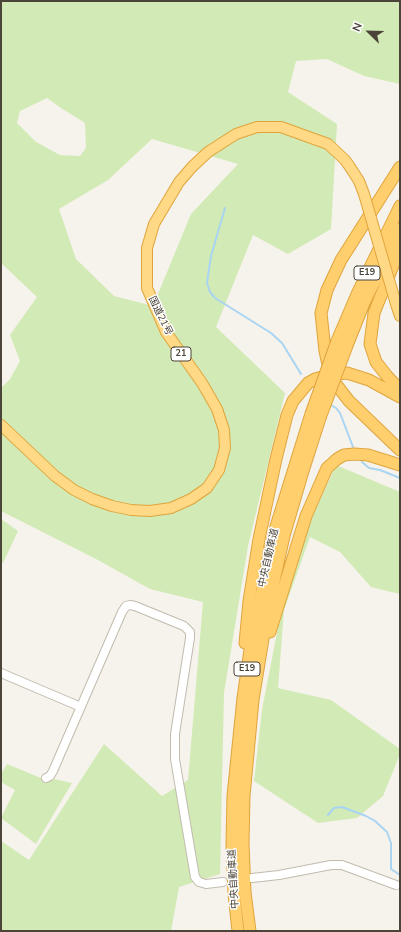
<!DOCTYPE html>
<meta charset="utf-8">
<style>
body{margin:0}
#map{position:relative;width:401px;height:932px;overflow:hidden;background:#f6f3ec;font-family:"Nunito Sans",sans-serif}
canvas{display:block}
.frame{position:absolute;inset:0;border:2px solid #4b4439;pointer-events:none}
.north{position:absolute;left:349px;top:12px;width:40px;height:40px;-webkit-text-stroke:3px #fff;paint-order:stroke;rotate:293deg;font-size:11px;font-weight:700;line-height:16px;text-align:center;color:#4b4439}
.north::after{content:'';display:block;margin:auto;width:14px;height:18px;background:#4b4439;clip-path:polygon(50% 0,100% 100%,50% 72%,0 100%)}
</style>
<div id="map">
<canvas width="401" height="932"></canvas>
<div class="frame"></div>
<div class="north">N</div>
</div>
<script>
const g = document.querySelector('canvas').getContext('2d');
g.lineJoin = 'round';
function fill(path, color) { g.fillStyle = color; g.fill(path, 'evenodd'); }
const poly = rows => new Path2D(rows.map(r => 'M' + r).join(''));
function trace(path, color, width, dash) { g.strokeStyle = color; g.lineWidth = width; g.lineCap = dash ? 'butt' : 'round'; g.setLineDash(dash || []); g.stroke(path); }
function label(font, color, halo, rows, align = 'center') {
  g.font = font + ' "Nunito Sans","Noto Sans JP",sans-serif'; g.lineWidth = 3; g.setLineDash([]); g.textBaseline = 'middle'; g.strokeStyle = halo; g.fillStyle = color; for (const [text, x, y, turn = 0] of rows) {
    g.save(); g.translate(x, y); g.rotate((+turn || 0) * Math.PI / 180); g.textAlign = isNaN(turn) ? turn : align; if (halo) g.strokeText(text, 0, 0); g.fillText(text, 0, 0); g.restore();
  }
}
fill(poly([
 [1,1,400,1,400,84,364,76,327,59,296,61,288,92,337,124,331,229,288,254,253,235,216,327,285,393,248,546,224,693,220,874,179,887,171,931,1,931,1,841,29,860,104,744,162,796,188,780,203,602,150,589,98,560,1,511,1,388,10,379,20,361,10,335,37,297,1,263],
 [47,98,61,108,85,123,86,148,80,156,60,155,36,142,17,123,20,111],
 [152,139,238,164,191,214,153,306,114,296,76,259,59,209,108,180],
 [336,465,400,492,400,594,371,587,340,552,310,537,284,610,278,688,331,700,400,749,400,754,383,796,357,818,318,823,254,781,262,710,281,612,304,535],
 [1,519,18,531,3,563,1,562],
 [7,764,48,781,54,779,72,783,36,844,1,818,15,790,1,782,1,774]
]), '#d2eab5');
trace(poly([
 [225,208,211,256,209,269,207,283,210,292,215,298,271,333,282,343,301,374],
 [329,404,336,408,340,413,353,447],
 [362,462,369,468,380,470,400,478],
 [328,815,334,808,342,807,366,816,375,821,387,832,391,843,391,869,400,875]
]), '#a9d4f2', 2);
const tertiary = poly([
 [1,673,81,707],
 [46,778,50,776,53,771,122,612,126,606,130,605,135,606,184,626,190,632,190,638,175,734,175,759,195,877,199,882,206,884,223,882],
 [252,878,279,875,331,865,342,865,396,885]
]);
const trunk = poly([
 [396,304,400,316],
 [1,425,55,476,74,490,92,499,112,506,131,510,150,511,171,508,191,499,207,488,219,470,225,448,224,430,217,409,202,383,166,332,147,288,147,248,154,224,179,182,192,167,208,152,236,134,257,127,281,127,328,144,345,160,350,167]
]);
const motorway = poly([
 [400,248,374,313,370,344,376,362,387,376,400,390],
 [337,341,358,292,400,206],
 [348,343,364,303,400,229],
 [329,369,325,351,321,313,327,290,341,260,400,167],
 [332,379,349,401,400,450],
 [270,632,306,516,327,468,337,459,344,455,354,454,368,455,400,465],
 [245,643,249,601,259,539,276,459,287,415,293,401,308,383,315,379,329,375,347,373,369,380,400,397],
 [238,931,234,894,232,844,233,796,243,698,250,650,274,533,311,414],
 [250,931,245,892,243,843,244,796,253,700,268,608,284,536,303,471,320,418]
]);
trace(tertiary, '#c2bbae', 10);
trace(trunk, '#e0a43c', 12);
trace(motorway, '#e0a43c', 13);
trace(tertiary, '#fff', 8);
trace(trunk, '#ffd985', 10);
trace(motorway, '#ffcf6e', 11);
const trunkBridge = poly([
 [350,167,359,181,364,194,396,304]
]);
const motorwayBridge = poly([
 [311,414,337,341],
 [320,418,348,343]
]);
trace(trunkBridge, '#e0a43c', 12, []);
trace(motorwayBridge, '#e0a43c', 13, []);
trace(trunkBridge, '#ffd985', 10);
trace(motorwayBridge, '#ffcf6e', 11);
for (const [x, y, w] of [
 [367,273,26],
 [181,354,20],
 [247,669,26]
]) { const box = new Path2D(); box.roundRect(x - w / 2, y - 7, w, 14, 3); g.fillStyle = '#fff'; g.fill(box); trace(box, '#4b4439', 1); }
label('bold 9px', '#4b4439', null, [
 ["E19",367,273],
 ["21",181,354],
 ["E19",247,669]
]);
label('10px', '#4b4439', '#fff', [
 ["国道21号",160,316,64],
 ["中央自動車道",269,558,-77],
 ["中央自動車道",234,879,-93]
]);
</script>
